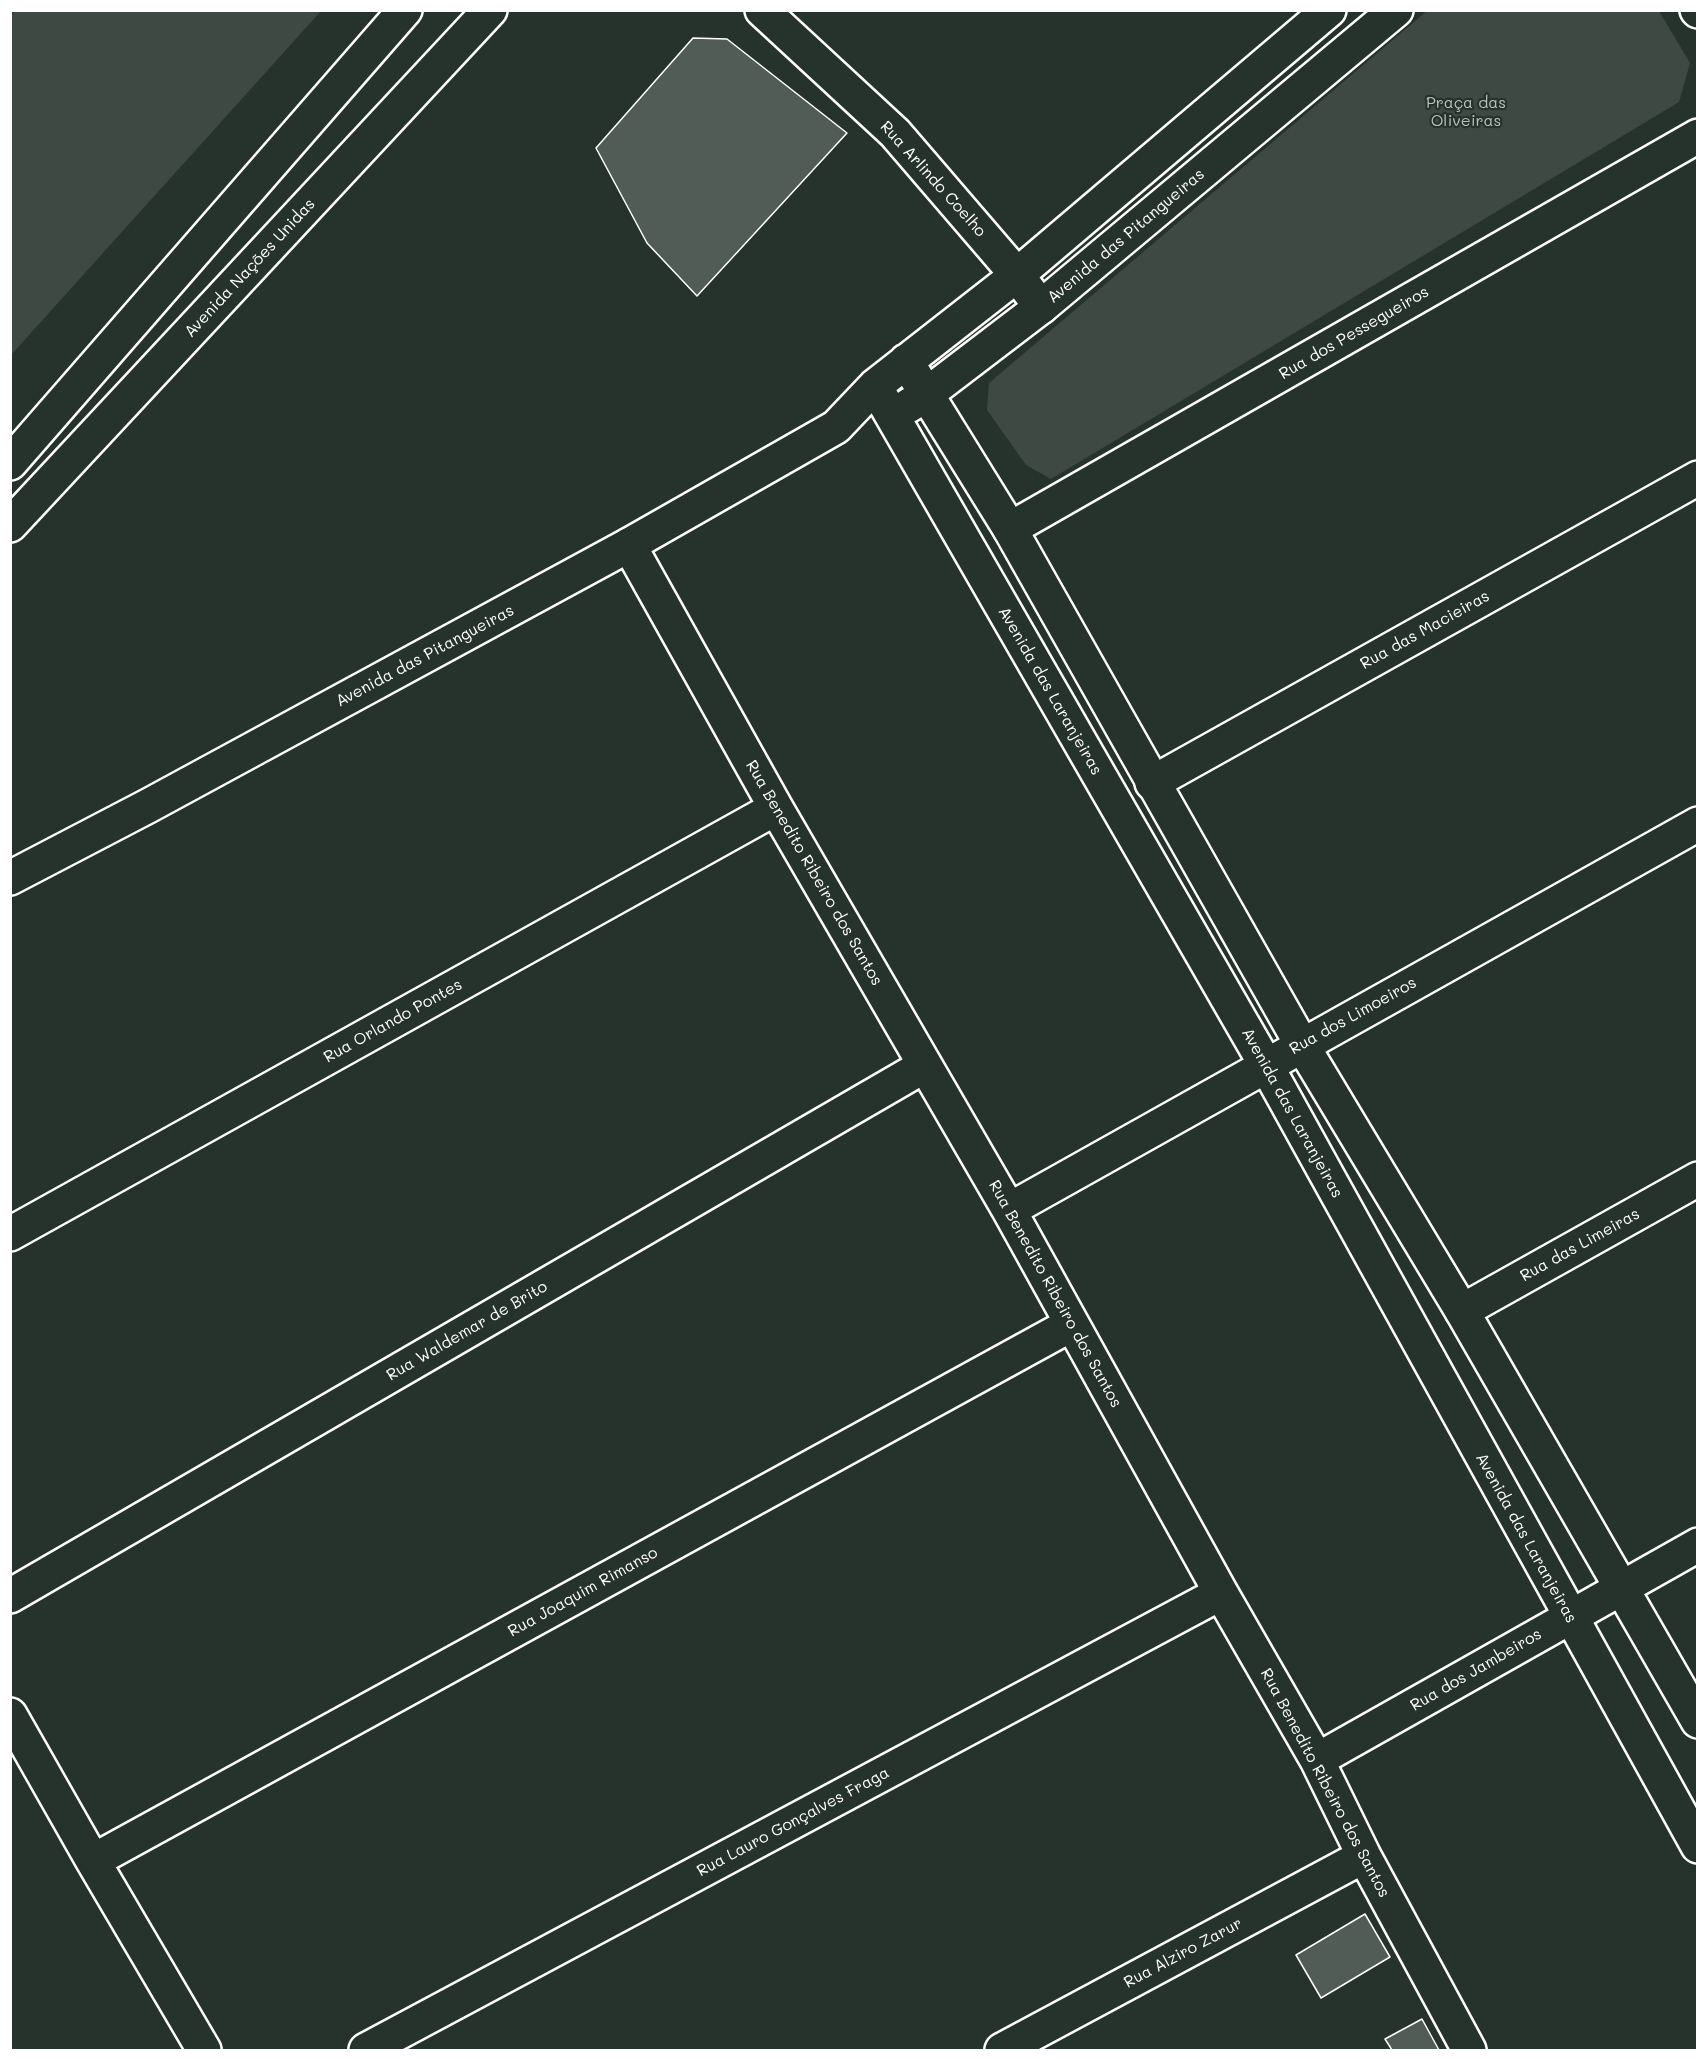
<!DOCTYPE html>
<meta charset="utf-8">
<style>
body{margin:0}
#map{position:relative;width:1708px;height:2061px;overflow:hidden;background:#26332d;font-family:Mali,sans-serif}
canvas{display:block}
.frame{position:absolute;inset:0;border:12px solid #fff;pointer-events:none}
</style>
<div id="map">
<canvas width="1708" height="2061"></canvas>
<div class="frame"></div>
</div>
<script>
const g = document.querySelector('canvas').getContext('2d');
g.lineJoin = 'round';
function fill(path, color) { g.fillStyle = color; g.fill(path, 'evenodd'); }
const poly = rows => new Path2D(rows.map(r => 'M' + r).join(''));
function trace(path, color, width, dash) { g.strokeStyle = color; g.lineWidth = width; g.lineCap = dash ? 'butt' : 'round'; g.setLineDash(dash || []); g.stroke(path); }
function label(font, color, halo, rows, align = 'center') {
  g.font = font + ' Mali,sans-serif'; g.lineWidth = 4.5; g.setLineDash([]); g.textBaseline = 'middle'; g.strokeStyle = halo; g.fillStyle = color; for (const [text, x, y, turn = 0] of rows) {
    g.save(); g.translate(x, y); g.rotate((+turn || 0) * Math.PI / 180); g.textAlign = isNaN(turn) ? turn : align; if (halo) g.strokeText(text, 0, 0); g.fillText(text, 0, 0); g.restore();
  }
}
fill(poly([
 [14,10,321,11,11,355,10,20],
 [1428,10,1659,11,1690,63,1679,102,1051,479,1026,465,987,410,989,383]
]), '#3e4944');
const building = poly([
 [693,38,727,39,847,133,697,296,647,243,596,148,693,38],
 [1365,1914,1390,1957,1321,1998,1296,1955,1365,1914],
 [1422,2019,1439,2050,1392,2050,1385,2039,1422,2019]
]);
fill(building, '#515c57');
trace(building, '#fff', 1.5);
const minor = poly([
 [762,10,895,133,1017,275,1041,307],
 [1697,10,1698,11],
 [1010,529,1698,136],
 [629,545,776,808,1009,1210,1221,1593,1317,1760,1364,1856,1469,2050],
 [1152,783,1698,478],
 [1009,1210,1698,824],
 [10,1234,776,808],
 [1462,1311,1698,1179],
 [10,1596,924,1066],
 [10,1715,93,1861,204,2050],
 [1317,1760,1698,1545],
 [93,1861,1072,1324],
 [366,2050,1221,1593],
 [1002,2050,1364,1856]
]);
const tertiary = poly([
 [906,361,1010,529,1302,1045,1462,1311,1698,1721],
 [875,386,1266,1065,1698,1846],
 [908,406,927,394,1041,307,1396,10],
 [10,878,148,806,629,545,836,427,875,386,1017,275,1329,10]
]);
const secondary = poly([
 [10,463,405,10],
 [10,525,490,10]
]);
trace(minor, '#fff', 38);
trace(tertiary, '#fff', 38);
trace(secondary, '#fff', 38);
trace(minor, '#26332d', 33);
trace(tertiary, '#26332d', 33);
trace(secondary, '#26332d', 33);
label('16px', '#bbbfbe', '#26332d', [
 ["Praça das",1466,103],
 ["Oliveiras",1466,121]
]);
label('16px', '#fff', '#26332d', [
 ["Rua Arlindo Coelho",933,179,48],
 ["Avenida das Pitangueiras",1126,236,-40],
 ["Avenida Nações Unidas",250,268,-47],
 ["Rua dos Pessegueiros",1354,333,-30],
 ["Rua das Macieiras",1425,630,-29],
 ["Avenida das Pitangueiras",425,656,-28],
 ["Avenida das Laranjeiras",1050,691,60],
 ["Rua Benedito Ribeiro dos Santos",814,873,60],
 ["Rua dos Limoeiros",1353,1016,-29],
 ["Rua Orlando Pontes",393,1021,-29],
 ["Avenida das Laranjeiras",1292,1113,61],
 ["Rua das Limeiras",1580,1245,-29],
 ["Rua Benedito Ribeiro dos Santos",1055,1294,61],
 ["Rua Waldemar de Brito",467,1331,-30],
 ["Avenida das Laranjeiras",1526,1538,61],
 ["Rua Joaquim Rimanso",583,1592,-29],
 ["Rua dos Jambeiros",1476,1670,-30],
 ["Rua Benedito Ribeiro dos Santos",1325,1783,62],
 ["Rua Lauro Gonçalves Fraga",793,1822,-28],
 ["Rua Alziro Zarur",1183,1953,-28]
]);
</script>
